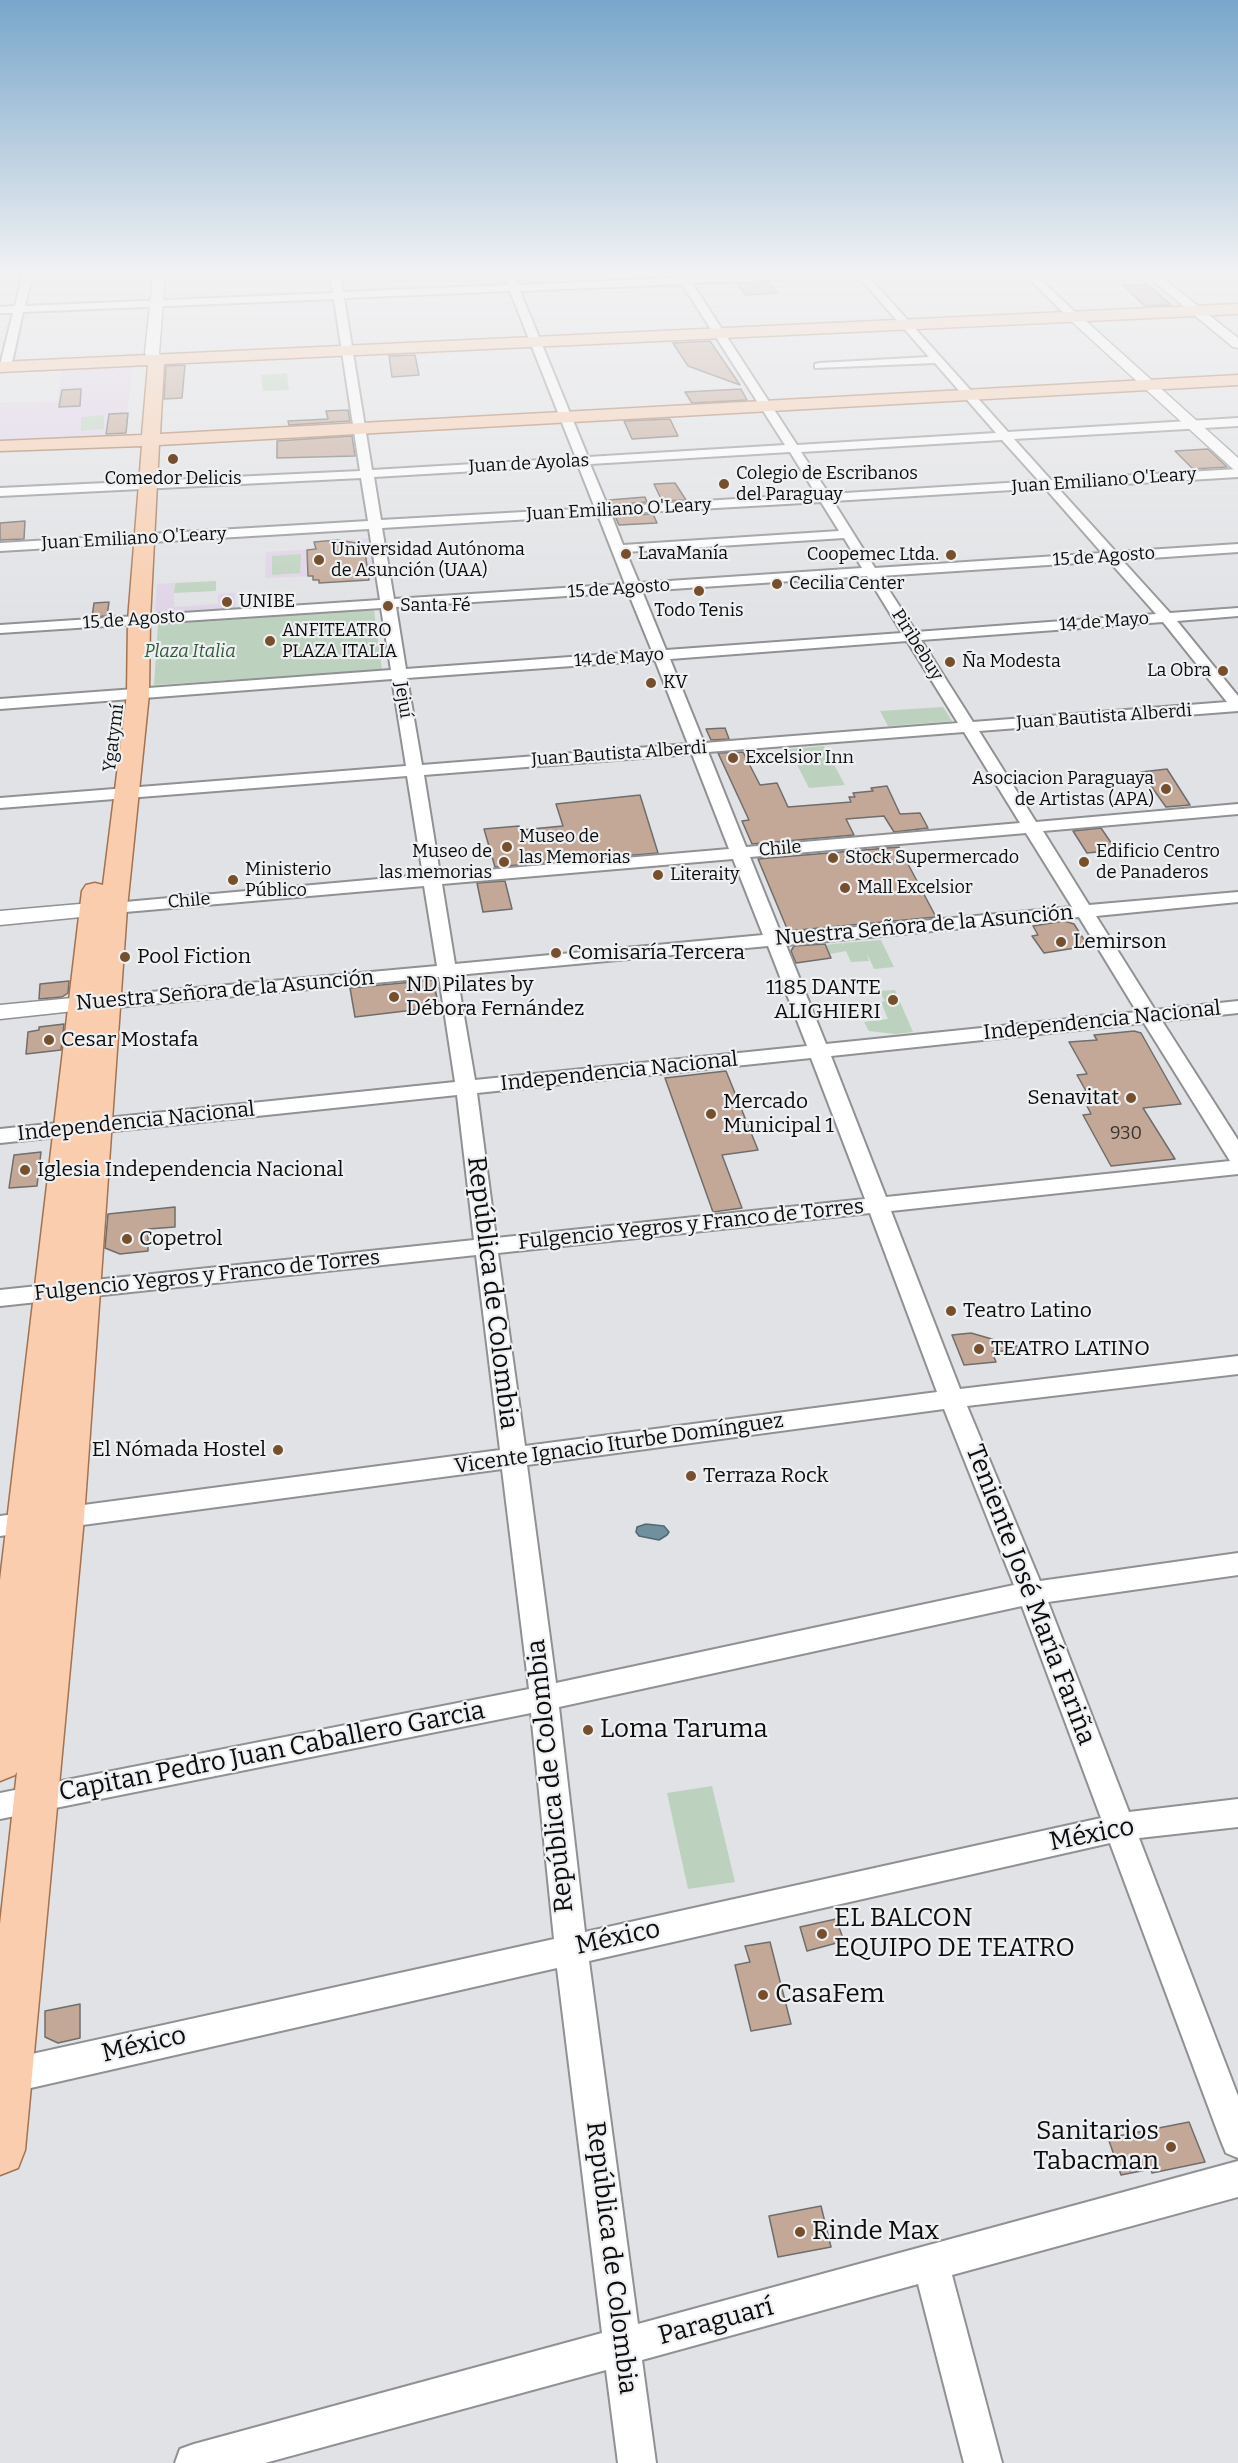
<!DOCTYPE html>
<meta charset="utf-8">
<style>
body{margin:0}
canvas{display:block;background:#e1e2e5}
</style>
<canvas width="1238" height="2463"></canvas>
<script>
const g = document.querySelector('canvas').getContext('2d');
g.lineJoin = 'round';
function fill(path, color) { g.fillStyle = color; g.fill(path, 'evenodd'); }
const poly = rows => new Path2D(rows.map(r => 'M' + r).join(''));
function trace(path, color, width, dash) { g.strokeStyle = color; g.lineWidth = width; g.lineCap = dash ? 'butt' : 'round'; g.setLineDash(dash || []); g.stroke(path); }
function label(font, color, halo, rows, align = 'center') {
  g.font = font + ' Bitter,serif'; g.lineWidth = 4.5; g.setLineDash([]); g.textBaseline = 'middle'; g.strokeStyle = halo; g.fillStyle = color; for (const [text, x, y, turn = 0] of rows) {
    g.save(); g.translate(x, y); g.rotate((+turn || 0) * Math.PI / 180); g.textAlign = isNaN(turn) ? turn : align; if (halo) g.strokeText(text, 0, 0); g.fillText(text, 0, 0); g.restore();
  }
}
fill(poly([
 [133,365,124,437,0,443,0,403,57,402,62,368],
 [369,538,375,580,319,583,319,580,313,580,313,576,265,578,266,552,316,549,314,542],
 [174,583,174,607,218,604,218,594,235,593,236,611,155,615,157,584]
]), '#e0d3e7');
fill(poly([
 [287,373,289,390,263,391,261,375],
 [104,415,104,429,81,431,81,417],
 [301,554,300,573,272,575,272,556],
 [216,581,216,591,174,593,175,583],
 [374,610,382,670,154,685,158,623],
 [943,707,952,721,888,726,880,711],
 [824,746,845,785,809,788,789,749],
 [881,940,894,967,874,969,867,953,869,961,851,962,846,951,830,954,826,945,842,943,844,946,843,943],
 [895,990,913,1032,895,1034,869,1031,864,1022,888,1019,881,1002,885,1001,879,991],
 [712,1786,735,1882,688,1889,667,1793]
]), '#bcd2be');
const water = poly([
 [646,1524,664,1526,669,1532,667,1535,659,1540,639,1536,636,1532,637,1527,646,1524]
]);
fill(water, '#71909e');
trace(water, '#536872', 1.5);
const building = poly([
 [768,282,777,293,746,295,737,283,768,282],
 [1147,284,1171,305,1145,306,1123,285,1147,284],
 [710,341,740,385,688,366,673,343,710,341],
 [415,355,419,375,392,377,389,356,415,355],
 [185,365,182,398,164,399,166,366,185,365],
 [81,389,80,406,59,407,62,390,81,389],
 [741,389,747,400,692,403,685,392,741,389],
 [348,410,350,421,289,425,288,421,328,419,326,411,348,410],
 [128,413,126,433,106,434,109,414,128,413],
 [670,419,678,436,632,439,624,421,670,419],
 [352,436,355,456,277,458,277,441,352,436],
 [1208,449,1227,467,1193,469,1175,451,1208,449],
 [675,483,686,500,662,501,654,484,675,483],
 [645,497,647,502,611,505,609,500,645,497],
 [653,514,657,523,619,525,615,516,653,514],
 [25,521,24,539,0,540,0,523,25,521],
 [337,540,364,544,369,580,319,583,319,580,313,580,313,576,308,576,307,550,316,549,314,542,337,540],
 [109,602,107,616,92,617,94,603,109,602],
 [725,728,729,739,711,740,706,729,725,728],
 [743,752,760,785,777,783,788,807,851,802,849,797,855,797,853,793,873,791,871,788,887,786,900,814,920,813,928,828,894,832,884,816,846,819,854,835,752,844,742,821,749,820,718,753,743,752],
 [1167,769,1190,805,1166,807,1141,772,1167,769],
 [640,795,658,853,495,867,484,829,519,826,520,830,563,826,556,804,640,795],
 [1101,828,1116,850,1087,853,1073,831,1101,828],
 [899,847,936,917,788,931,758,859,899,847],
 [505,881,512,909,483,912,477,883,505,881],
 [1064,921,1074,924,1088,946,1044,953,1032,936,1038,935,1033,926,1064,921],
 [825,944,831,958,796,963,791,951,794,946,825,944],
 [433,980,439,1007,355,1017,350,988,433,980],
 [69,981,68,993,62,997,39,999,40,984,69,981],
 [64,1024,61,1050,26,1054,28,1032,39,1030,39,1027,64,1024],
 [1134,1031,1141,1033,1181,1104,1143,1108,1175,1159,1111,1166,1083,1115,1091,1114,1080,1092,1086,1091,1077,1075,1087,1074,1069,1042,1097,1040,1094,1035,1134,1031],
 [726,1071,758,1150,722,1155,742,1208,713,1212,665,1078,726,1071],
 [41,1152,37,1186,9,1188,14,1155,41,1152],
 [175,1207,175,1227,148,1229,148,1251,120,1254,105,1248,108,1214,175,1207],
 [971,1333,1023,1348,1023,1349,992,1352,996,1362,964,1365,952,1335,971,1333],
 [836,1919,844,1941,807,1951,800,1927,836,1919],
 [770,1942,791,2024,751,2031,735,1965,750,1962,745,1946,770,1942],
 [80,2004,80,2038,58,2043,45,2037,45,2011,80,2004],
 [1189,2122,1205,2162,1152,2173,1151,2169,1121,2175,1108,2138,1189,2122],
 [821,2206,831,2247,778,2257,769,2216,821,2206]
]);
fill(building, '#c4a897');
trace(building, '#706d6c', 1.5);
const minor = poly([
 [22,276,32,276,25,306,333,293,330,276,340,276,343,292,508,285,504,276,514,276,517,285,678,278,677,276,792,276,787,279,692,283,797,445,996,433,935,363,815,368,815,364,819,363,929,357,858,276,868,276,1008,432,1238,418,1238,426,1014,439,1051,480,1238,469,1238,477,1058,488,1116,552,1238,544,1238,552,1122,560,1170,613,1238,608,1238,616,1177,621,1238,696,1238,711,979,731,1036,822,1238,804,1238,814,1043,831,1089,905,1238,892,1238,902,1096,916,1155,1010,1238,1001,1238,1013,1162,1021,1238,1140,1238,1174,891,1211,960,1389,1238,1356,1238,1374,967,1406,1040,1581,1238,1553,1238,1575,1048,1602,1129,1812,1238,1799,1238,1827,1139,1838,1238,2096,1238,2158,1226,2153,1221,2141,1110,1843,589,1961,638,2324,1238,2161,1238,2197,952,2275,1002,2463,964,2463,918,2284,642,2360,656,2463,618,2463,606,2370,265,2463,175,2463,180,2449,194,2444,602,2333,557,1968,0,2095,0,2061,554,1939,531,1713,0,1819,0,1793,529,1689,502,1469,0,1536,0,1516,500,1450,476,1255,0,1306,0,1290,474,1240,457,1095,0,1143,0,1129,455,1082,439,977,107,1008,100,1006,97,1002,100,998,107,996,437,966,424,886,114,913,108,912,105,908,108,904,114,903,423,875,407,776,0,808,0,798,406,766,392,679,0,709,0,699,391,670,381,608,0,633,0,625,380,600,369,529,0,551,0,543,368,521,361,478,0,496,0,488,360,471,334,299,23,312,11,367,5,370,1,369,0,365,13,313,0,313,0,307,15,306,22,276],
 [682,284,785,445,588,457,520,291,682,284],
 [510,291,576,458,372,470,344,298,510,291],
 [1002,440,1039,481,829,494,801,452,1002,440],
 [790,452,816,494,608,507,590,464,790,452],
 [578,465,595,508,381,520,374,477,578,465],
 [1045,488,1102,553,875,568,833,501,1045,488],
 [821,502,839,531,623,545,611,514,821,502],
 [598,515,625,584,394,599,382,528,598,515],
 [844,538,862,568,639,583,626,552,844,538],
 [1109,561,1156,614,916,632,880,576,1109,561],
 [867,576,902,633,666,650,642,591,867,576],
 [628,592,652,651,406,669,396,607,628,592],
 [1163,622,1227,702,973,722,921,640,1163,622],
 [907,641,958,723,704,743,670,659,907,641],
 [655,660,688,744,422,765,407,678,655,660],
 [964,732,1020,823,746,847,708,752,964,732],
 [692,754,729,849,440,874,424,775,692,754],
 [1026,833,1072,907,781,934,750,857,1026,833],
 [733,859,763,935,455,964,442,884,733,859],
 [1079,917,1137,1012,826,1044,786,945,1079,917],
 [768,946,807,1046,475,1080,457,975,768,946],
 [1144,1023,1230,1161,886,1197,831,1056,1144,1023],
 [811,1058,865,1199,496,1238,477,1093,811,1058],
 [870,1213,937,1392,525,1446,498,1253,870,1213],
 [944,1409,1014,1585,556,1683,527,1465,944,1409],
 [1022,1606,1101,1818,585,1932,559,1707,1022,1606],
 [1026,276,1037,276,1077,314,1077,318,1069,318,1026,276]
]);
const tertiary = poly([
 [153,276,165,276,159,353,163,360,156,364,151,363,145,353,153,276],
 [1147,276,1160,276,1238,338,1238,348,1233,347,1147,276],
 [1073,312,1077,313,1238,458,1238,470,1233,469,1069,319,1067,316,1069,313,1073,312],
 [114,901,122,903,125,908,122,913,0,925,0,911,114,901],
 [103,995,111,997,115,1002,111,1007,0,1019,0,1005,103,995]
]);
const primary = poly([
 [1238,304,1238,314,164,364,160,434,1238,375,1238,385,159,445,150,620,149,694,127,908,84,1518,25,2150,18,2168,0,2175,0,1924,17,1772,15,1775,0,1781,0,1580,82,891,86,885,95,883,103,885,127,694,128,620,142,446,0,451,0,441,142,435,148,365,0,372,0,362,1238,304]
]);
trace(minor, '#909193', 4);
trace(tertiary, '#909193', 3);
trace(primary, '#a37351', 3);
fill(minor, '#fff');
fill(tertiary, '#fff');
fill(primary, '#f9cdad');
const sky = g.createLinearGradient(0, 0, 0, 621);
sky.addColorStop(0, '#78a6ca');
sky.addColorStop(0.44, '#f2f2f3');
sky.addColorStop(1, '#f2f2f300');
g.fillStyle = sky;
g.fillRect(0, 0, 1238, 621);
for (const [x, y, r, color] of [
 [173,459,6,"#76502c"],
 [724,484,6,"#76502c"],
 [626,554,6,"#76502c"],
 [951,555,6,"#76502c"],
 [319,560,6,"#76502c"],
 [777,584,6,"#76502c"],
 [699,591,6,"#76502c"],
 [227,602,6,"#76502c"],
 [388,606,6,"#76502c"],
 [270,641,6,"#76502c"],
 [950,662,6,"#76502c"],
 [1223,671,6,"#76502c"],
 [651,683,6,"#76502c"],
 [733,758,6,"#76502c"],
 [1166,789,6,"#76502c"],
 [507,847,6,"#76502c"],
 [833,858,6,"#76502c"],
 [504,862,6,"#76502c"],
 [1084,862,6,"#76502c"],
 [658,875,6,"#76502c"],
 [233,880,6,"#76502c"],
 [845,888,6,"#76502c"],
 [1061,942,6,"#76502c"],
 [556,953,6,"#76502c"],
 [125,957,6,"#76502c"],
 [394,997,6,"#76502c"],
 [893,1000,6,"#76502c"],
 [49,1040,6,"#76502c"],
 [1131,1098,6,"#76502c"],
 [711,1114,6,"#76502c"],
 [25,1170,6,"#76502c"],
 [127,1239,6,"#76502c"],
 [951,1311,6,"#76502c"],
 [979,1349,6,"#76502c"],
 [278,1450,6,"#76502c"],
 [691,1476,6,"#76502c"],
 [588,1730,6,"#76502c"],
 [822,1934,6,"#76502c"],
 [763,1995,6,"#76502c"],
 [1171,2147,6,"#76502c"],
 [800,2232,6,"#76502c"]
]) { const dot = new Path2D(); dot.arc(x, y, r, 0, 2 * Math.PI); g.fillStyle = color; g.fill(dot); trace(dot, '#eff0f2', 2); }
label('18px', '#0c0c0d', '#eff0f2', [
 ["Juan de Ayolas",529,464,-3],
 ["Juan Emiliano O'Leary",1104,481,-4],
 ["Juan Emiliano O'Leary",619,510,-3],
 ["Juan Emiliano O'Leary",134,539,-3],
 ["15 de Agosto",1104,557,-4],
 ["15 de Agosto",619,589,-4],
 ["15 de Agosto",134,620,-4],
 ["14 de Mayo",1104,622,-4],
 ["Piribebuy",917,645,58],
 ["14 de Mayo",619,658,-4],
 ["Jejuí",403,700,81],
 ["Juan Bautista Alberdi",1104,717,-4],
 ["Ygatymí",114,738,-83],
 ["Juan Bautista Alberdi",619,754,-4],
 ["Chile",780,849,-5],
 ["Chile",189,901,-5]
]);
label('18px', '#0c0c0d', '#eff0f2', [
 ["Colegio de Escribanos",736,474],
 ["del Paraguay",736,495],
 ["Comedor Delicis",173,479,"center"],
 ["Universidad Autónoma",331,550],
 ["de Asunción (UAA)",331,571],
 ["LavaManía",638,554],
 ["Coopemec Ltda.",939,555,"right"],
 ["Cecilia Center",789,584],
 ["UNIBE",239,602],
 ["Santa Fé",400,606],
 ["Todo Tenis",699,611,"center"],
 ["ANFITEATRO",282,631],
 ["PLAZA ITALIA",282,652],
 ["Ña Modesta",962,662],
 ["La Obra",1211,671,"right"],
 ["KV",663,683],
 ["Excelsior Inn",745,758],
 ["Asociacion Paraguaya",1154,779,"right"],
 ["de Artistas (APA)",1154,800,"right"],
 ["Museo de",519,837],
 ["las Memorias",519,858],
 ["Museo de",492,852,"right"],
 ["las memorias",492,873,"right"],
 ["Edificio Centro",1096,852],
 ["de Panaderos",1096,873],
 ["Stock Supermercado",845,858],
 ["Ministerio",245,870],
 ["Público",245,891],
 ["Literaity",670,875],
 ["Mall Excelsior",857,888]
], 'left');
label('italic 18px', '#325b3a', '#eff0f2', [
 ["Plaza Italia",190,652]
]);
label('18px', '#3a3330', null, [
 ["930",1126,1134]
]);
label('21px', '#0c0c0d', '#eff0f2', [
 ["Nuestra Señora de la Asunción",924,926,-5],
 ["Nuestra Señora de la Asunción",225,991,-5],
 ["Independencia Nacional",1102,1021,-6],
 ["Independencia Nacional",619,1072,-6],
 ["Independencia Nacional",136,1122,-6],
 ["Fulgencio Yegros y Franco de Torres",691,1225,-6],
 ["Fulgencio Yegros y Franco de Torres",207,1276,-6],
 ["Vicente Ignacio Iturbe Domínguez",619,1444,-8]
]);
label('21px', '#0c0c0d', '#eff0f2', [
 ["Lemirson",1073,942],
 ["Comisaría Tercera",568,953],
 ["Pool Fiction",137,957],
 ["ND Pilates by",406,985],
 ["Débora Fernández",406,1009],
 ["1185 DANTE",881,988,"right"],
 ["ALIGHIERI",881,1012,"right"],
 ["Cesar Mostafa",61,1040],
 ["Senavitat",1119,1098,"right"],
 ["Mercado",723,1102],
 ["Municipal 1",723,1126],
 ["Iglesia Independencia Nacional",37,1170],
 ["Copetrol",139,1239],
 ["Teatro Latino",963,1311],
 ["TEATRO LATINO",991,1349],
 ["El Nómada Hostel",266,1450,"right"],
 ["Terraza Rock",703,1476]
], 'left');
label('26px', '#0c0c0d', '#eff0f2', [
 ["República de Colombia",492,1293,83],
 ["Teniente José María Fariña",1030,1595,69],
 ["Capitan Pedro Juan Caballero Garcia",272,1752,-11],
 ["República de Colombia",551,1776,-96],
 ["México",1092,1835,-11],
 ["México",618,1938,-12],
 ["México",144,2045,-13],
 ["República de Colombia",611,2258,83],
 ["Paraguarí",716,2322,-15]
]);
label('26px', '#0c0c0d', '#eff0f2', [
 ["Loma Taruma",600,1730],
 ["EL BALCON",834,1919],
 ["EQUIPO DE TEATRO",834,1949],
 ["CasaFem",775,1995],
 ["Sanitarios",1159,2132,"right"],
 ["Tabacman",1159,2162,"right"],
 ["Rinde Max",812,2232]
], 'left');
</script>
